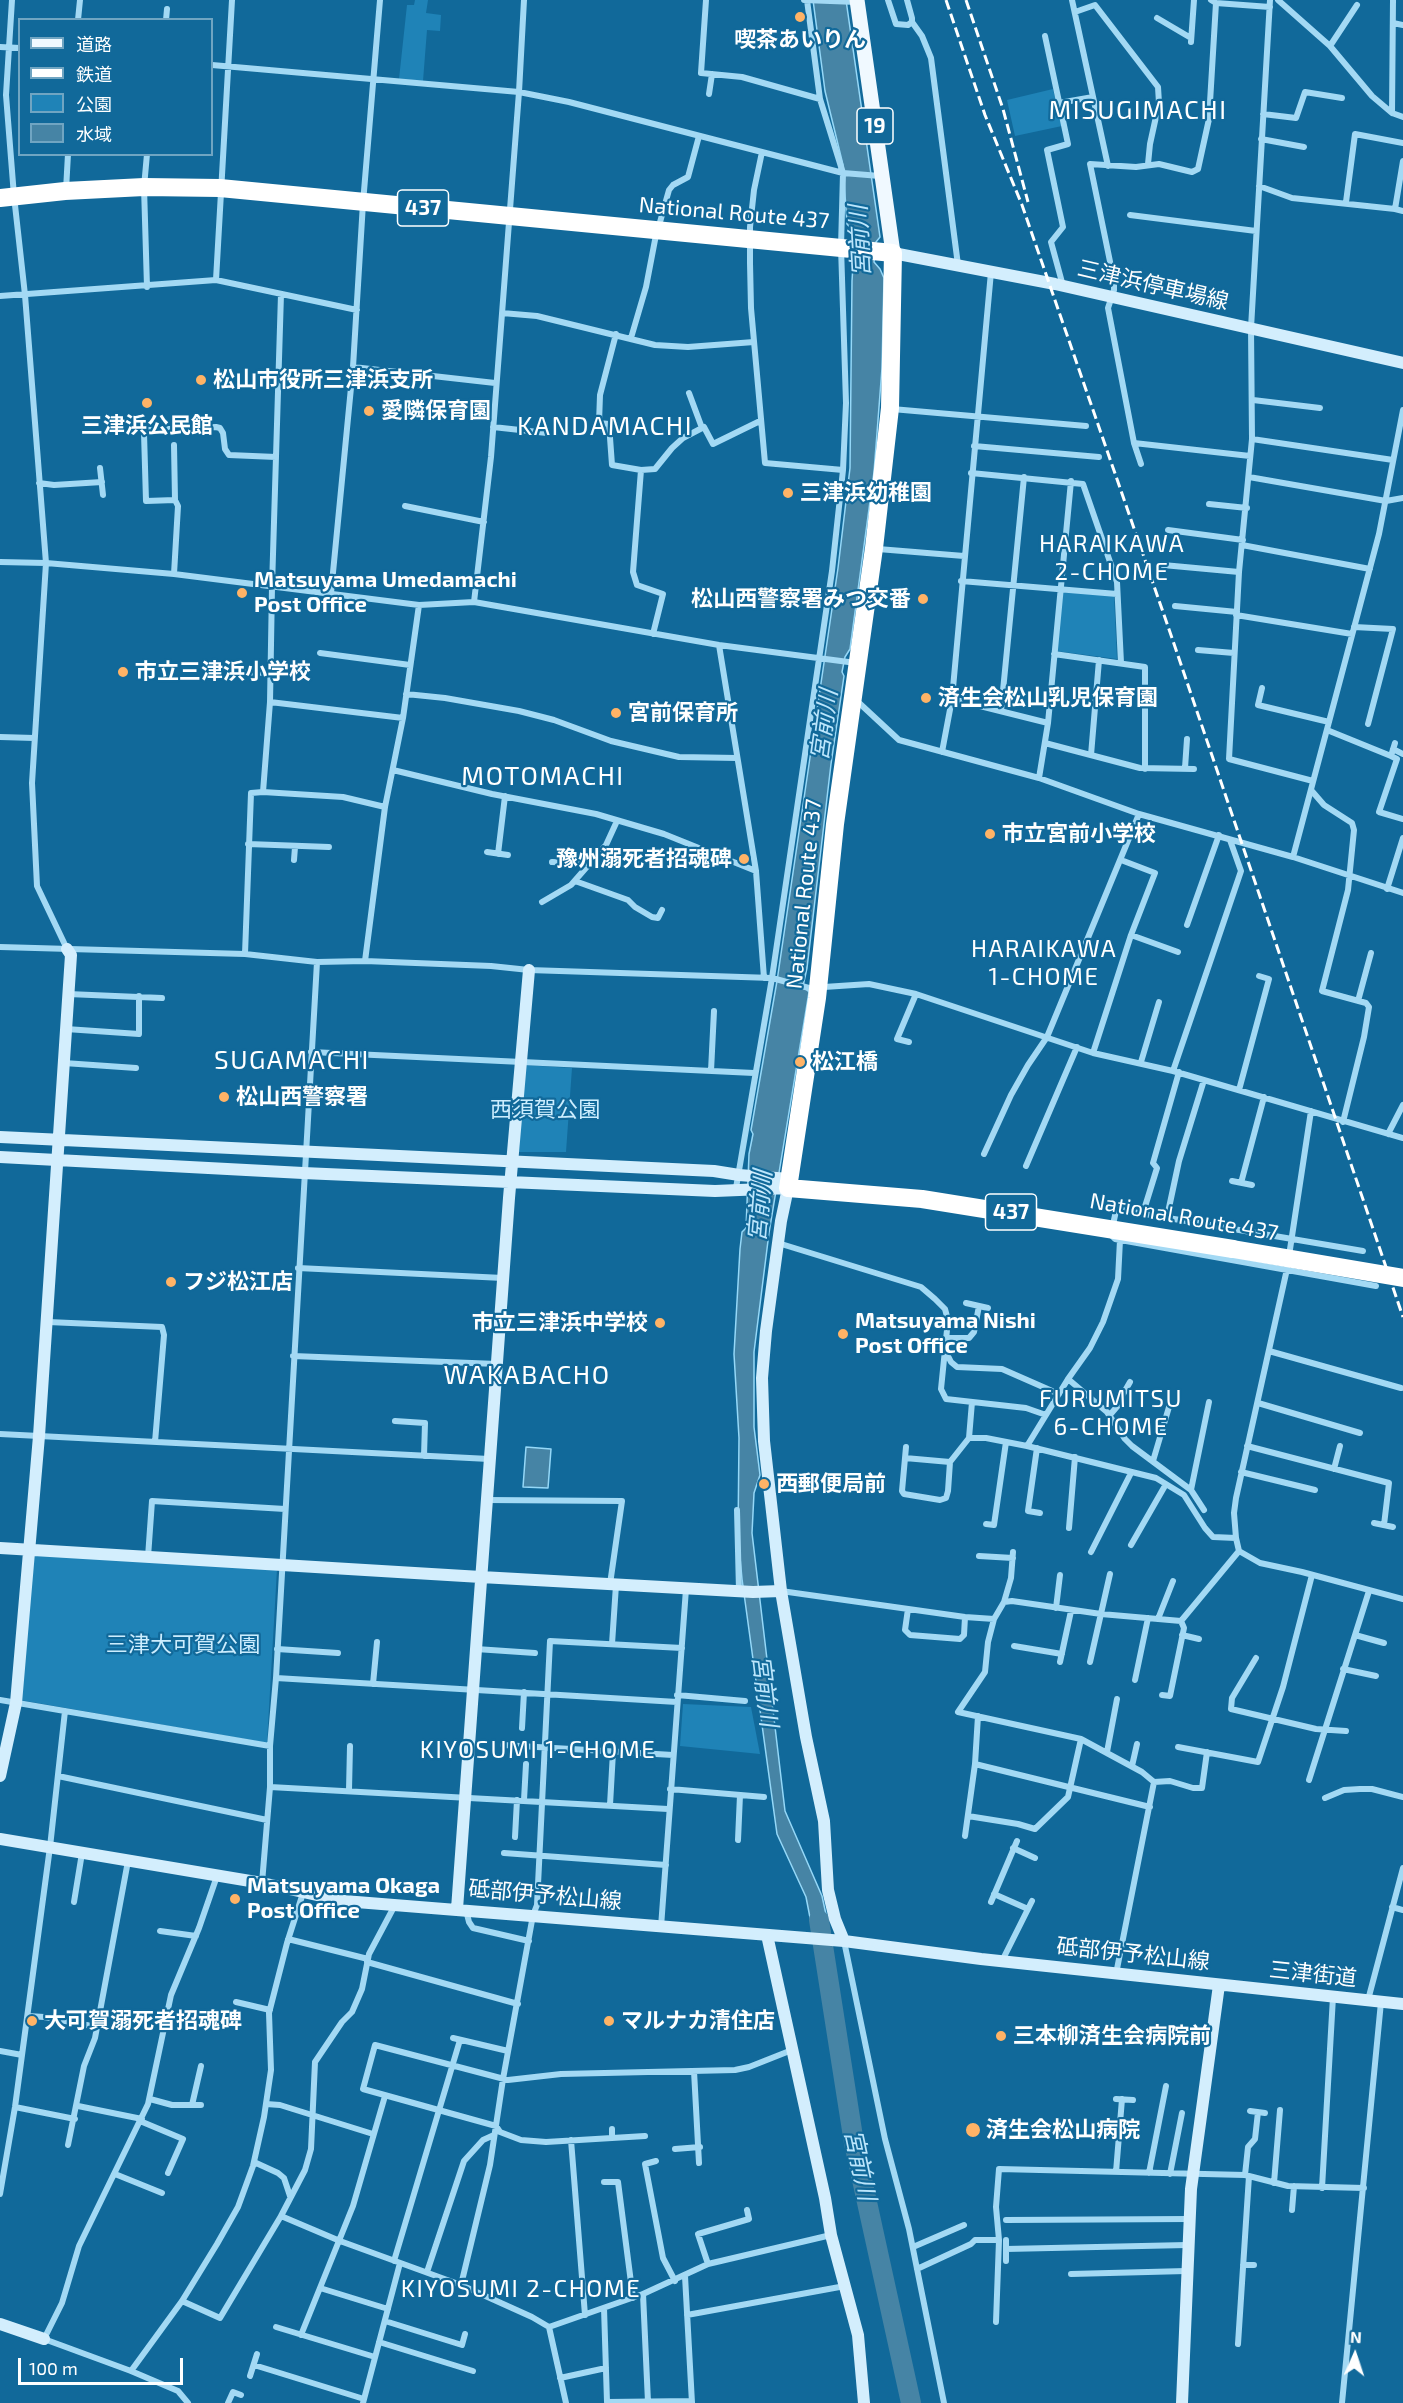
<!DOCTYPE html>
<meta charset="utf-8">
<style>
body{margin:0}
#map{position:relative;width:1403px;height:2403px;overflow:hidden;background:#11699a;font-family:"Exo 2","Noto Sans JP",sans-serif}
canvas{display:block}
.legend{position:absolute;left:18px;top:18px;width:195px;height:138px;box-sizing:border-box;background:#11699a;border:2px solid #70a5c2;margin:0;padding:8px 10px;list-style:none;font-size:18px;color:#fff}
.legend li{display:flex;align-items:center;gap:12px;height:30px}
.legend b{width:30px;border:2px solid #70a5c2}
.north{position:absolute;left:1325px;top:2325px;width:60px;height:60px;-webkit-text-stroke:4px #11699a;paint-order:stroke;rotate:3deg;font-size:16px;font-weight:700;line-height:24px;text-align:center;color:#fff}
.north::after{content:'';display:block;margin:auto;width:21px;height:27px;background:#fff;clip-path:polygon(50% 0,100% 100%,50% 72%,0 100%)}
.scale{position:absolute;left:18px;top:2358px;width:165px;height:27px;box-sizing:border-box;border:3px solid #fff;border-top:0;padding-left:8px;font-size:18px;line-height:21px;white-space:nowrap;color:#fff;-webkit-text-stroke:4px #11699a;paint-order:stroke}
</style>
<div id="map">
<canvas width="1403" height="2403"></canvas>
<ul class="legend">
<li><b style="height:8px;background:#f0f9ff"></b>道路</li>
<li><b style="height:8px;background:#fff"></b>鉄道</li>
<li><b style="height:16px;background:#1f83b7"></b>公園</li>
<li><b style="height:16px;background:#4684a5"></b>水域</li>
</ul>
<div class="north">N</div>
<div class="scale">100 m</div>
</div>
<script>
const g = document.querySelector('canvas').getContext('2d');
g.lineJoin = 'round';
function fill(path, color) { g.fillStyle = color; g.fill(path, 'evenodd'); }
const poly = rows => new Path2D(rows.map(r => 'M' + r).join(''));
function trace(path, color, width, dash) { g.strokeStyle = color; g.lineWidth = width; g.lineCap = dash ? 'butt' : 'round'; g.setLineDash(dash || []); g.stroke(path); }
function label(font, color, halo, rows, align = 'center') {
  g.font = font + ' "Exo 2","Noto Sans JP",sans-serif'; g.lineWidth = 4.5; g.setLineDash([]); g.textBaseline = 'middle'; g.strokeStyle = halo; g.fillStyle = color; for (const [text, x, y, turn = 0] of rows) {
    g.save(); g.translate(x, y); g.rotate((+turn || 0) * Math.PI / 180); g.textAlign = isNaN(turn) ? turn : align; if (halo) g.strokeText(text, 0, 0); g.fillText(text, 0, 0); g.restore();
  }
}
fill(poly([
 [415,0,428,0,426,13,441,15,440,31,427,30,423,81,399,79,407,5,414,5],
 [1053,89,1062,126,1015,136,1007,100],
 [1063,592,1114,596,1117,659,1056,651],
 [523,1065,572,1068,566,1152,519,1152],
 [33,1553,277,1569,267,1743,20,1700],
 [683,1704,751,1707,760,1754,680,1746]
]), '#1f83b7');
const water = poly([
 [813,0,846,0,880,237,876,242,874,262,880,269,884,278,882,368,874,472,850,649,845,657,842,672,844,676,831,764,807,968,803,986,809,992,769,1233,754,1352,754,1427,760,1475,754,1493,752,1533,785,1811,822,1896,830,1933,813,1933,806,1897,777,1834,742,1579,738,1536,739,1438,734,1354,740,1249,742,1232,746,1228,749,1154,753,1134,751,1130,777,981,838,568,850,468,852,281,855,233,847,224,843,165,825,91,813,0],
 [526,1447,551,1449,548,1488,523,1487,526,1447]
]);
fill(water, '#4684a5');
trace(water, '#95d8f8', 1.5);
trace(poly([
 [819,1920,854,2143,911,2403]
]), '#4684a5', 20);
trace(poly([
 [12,0,6,95,14,196,25,295,46,563,32,783,37,886,67,949],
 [706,0,701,73,742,77,820,99],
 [804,0,857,2],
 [888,0,896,24,908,25,912,22],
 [907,0,912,18,912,22,922,36,931,58,958,265],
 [1072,0,1108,166],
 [1211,0,1216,3,1270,7],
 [1270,0,1251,328,1252,439,1239,572,1229,759,1313,781],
 [1278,0,1330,46,1372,96,1392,113],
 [1393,0,1392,113,1403,117],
 [1075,12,1095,5,1158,87,1159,103,1150,144,1148,164],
 [1157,18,1191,38],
 [78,20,80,0],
 [166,20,167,9],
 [1393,23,1403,25],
 [1045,36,1068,144,1047,150,1063,227,1051,242,1063,286],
 [1191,42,1194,0],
 [1330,46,1357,5],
 [0,47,20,48],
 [212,65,519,92,569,102,843,173,880,176],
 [709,94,712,74],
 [1059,103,1093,97],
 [1263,114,1296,118,1305,92,1342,98],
 [1261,139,1304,147],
 [762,152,754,190,750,227,750,263,751,308,765,463,843,470],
 [147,154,144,187,147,287],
 [1403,161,1395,209,1403,211],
 [1259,186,1292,198,1395,209],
 [66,190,68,154],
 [1346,202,1355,134,1403,143],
 [1130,215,1256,231],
 [216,280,232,0],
 [0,296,216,280,357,310],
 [502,313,537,316,655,345,688,347,754,342],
 [616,334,600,395,599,423,609,424,612,465,641,470,633,572,637,585,663,594,653,634],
 [631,338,646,287,655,240,669,190,673,185,688,177,699,136],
 [353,367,495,383],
 [689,393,702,428],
 [1253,400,1320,408],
 [892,409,1086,426],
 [493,427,547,433],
 [1252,439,1393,460],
 [1134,443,1250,456],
 [174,445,175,500,178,506,174,574],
 [974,446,1099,457],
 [1141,464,1134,443,1108,308,1114,290,1114,281,1090,164,1136,167,1159,164,1192,172,1198,169,1209,119,1216,3],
 [100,468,103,495],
 [641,470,655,469,672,448,683,438,704,427,713,444,760,421],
 [971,473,1083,484,1117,582,1121,663],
 [1249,477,1386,501,1403,498],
 [39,483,54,485,102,482],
 [175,500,146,501,144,433,146,430,216,427,220,428,223,433,225,449,229,455,276,457],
 [1209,504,1247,508],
 [405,506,484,522],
 [1168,530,1243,540],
 [1242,545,1370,569],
 [878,549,964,556],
 [0,562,46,563,174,574,419,605,474,602,719,645,856,663],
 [1163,565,1239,572],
 [961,581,1117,594],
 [331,593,353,367,363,203,380,0],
 [474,602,491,457,519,92,524,0],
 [1175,606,1237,612],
 [1236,615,1352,634],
 [1354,627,1393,629,1368,724],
 [719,645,756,871,764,978],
 [1198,650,1234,653],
 [320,653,410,665],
 [1054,654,1145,667,1145,769],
 [231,672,271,673],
 [1262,688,1258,705,1329,722],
 [406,694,445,698,519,711,554,720,611,741,679,757,737,758],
 [952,699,1048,723],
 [857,701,899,740,1039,778,1139,814,1293,857,1403,893],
 [270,702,403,718],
 [1001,711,1024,477],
 [1327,730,1391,756,1395,743],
 [0,737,34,738],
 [1045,743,1140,768,1194,769],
 [1393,749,1403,754],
 [942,752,952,699,991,272],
 [1091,755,1099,660],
 [1391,756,1397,759,1379,812,1403,819],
 [1185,768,1187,739],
 [393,770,492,794,596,814,664,834,756,871],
 [1039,778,1048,723,1071,481],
 [1311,790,1324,805,1352,823,1354,830,1348,890,1322,991,1366,1003,1369,1007,1364,1037,1343,1122],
 [263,792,343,797,385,807],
 [248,844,329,847],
 [487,852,508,855],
 [498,854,505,796],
 [1293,857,1379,534,1403,410],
 [294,860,295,847],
 [552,862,591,864],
 [575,881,628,900,635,907,652,917,658,918,662,910],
 [1387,889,1403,838],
 [542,902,571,885,606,845,617,821],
 [1187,925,1219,835],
 [1131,935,1178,952],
 [0,947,245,954,317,962,365,961,491,966,529,970,772,978,809,988,869,984,916,994,1093,1053,1173,1071,1403,1138],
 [245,954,251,793,263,792,270,702,272,587,281,294],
 [365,961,385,807,403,718,419,605],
 [68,994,162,998],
 [1358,1001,1371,953],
 [66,1029,139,1034,139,996],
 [909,1042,897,1039,916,994],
 [311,1052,754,1073],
 [1093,1053,1131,935,1155,873,1121,860],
 [1141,1062,1159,1002],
 [64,1063,136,1068],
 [711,1071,714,1011],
 [1173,1071,1241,871,1230,840],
 [1239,1090,1269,979,1259,976],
 [1311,1111,1287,1269,1236,1498,1234,1513,1236,1538,1239,1551,1260,1563,1302,1572,1403,1599],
 [1388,1134,1403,1105],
 [984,1154,1011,1095,1028,1065,1047,1037,1139,814],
 [1026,1166,1077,1047],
 [1232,1181,1252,1185],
 [1241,1183,1264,1097],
 [736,1188,772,978,832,571,843,470,846,403,841,247,843,173,820,99,807,0],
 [1143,1213,1157,1168,1153,1163,1179,1072],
 [1167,1217,1179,1161,1204,1080],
 [778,1243,921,1287,935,1299,945,1309,948,1320,941,1389,946,1399,1026,1408,1046,1415],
 [1363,1251,1121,1210,1116,1211,1112,1229,1112,1236,1115,1239,1376,1286],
 [298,1268,503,1278],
 [966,1303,988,1308],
 [48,1322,162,1327,164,1335,155,1442],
 [948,1338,969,1338,974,1332,979,1306],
 [1269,1351,1401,1388],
 [946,1352,951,1362,957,1367,1002,1369,1059,1394],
 [293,1356,497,1364],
 [1068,1379,1107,1412,1125,1439,1132,1446,1191,1490,1204,1510],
 [1258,1403,1360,1433],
 [1109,1416,1121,1402,1122,1396,1130,1382],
 [395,1421,425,1423,424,1456],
 [0,1434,489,1459],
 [969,1438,986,1438,1027,1446,1156,1478,1184,1495,1205,1528,1213,1537,1236,1538],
 [1027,1446,1068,1379,1090,1348,1103,1322,1118,1279,1120,1240],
 [1247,1446,1389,1483,1384,1525],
 [906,1447,902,1491,904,1494,940,1500,946,1498,948,1491,950,1462,969,1438,972,1402],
 [1037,1448,1028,1511,1040,1513],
 [905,1458,950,1462],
 [1153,1461,1169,1407],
 [1334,1469,1340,1446],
 [1241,1472,1315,1490],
 [1191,1490,1209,1402],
 [487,1500,622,1501,610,1584],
 [737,1510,739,1591],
 [1374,1523,1393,1527],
 [986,1524,994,1525,1006,1442],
 [1069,1528,1075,1457],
 [1131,1545,1166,1484],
 [1091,1552,1131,1473],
 [979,1556,1013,1558],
 [148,1557,152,1501,285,1509],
 [781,1591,965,1617,994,1619,1004,1602,1012,1601,1101,1614,1181,1621,1239,1551],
 [1004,1602,1011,1578,1013,1552],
 [1056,1608,1060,1575],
 [908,1609,905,1630,910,1635,960,1639,964,1635,965,1617],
 [994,1619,988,1642,985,1672,958,1712,1081,1739,1142,1772,1154,1782,1116,1974],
 [1158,1619,1173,1581],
 [1182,1635,1199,1639],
 [1355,1635,1384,1643],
 [612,1644,616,1585],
 [1014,1646,1062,1654],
 [277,1649,338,1653],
 [476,1649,535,1653],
 [1256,1658,1232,1698,1231,1709,1316,1729,1346,1731],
 [1060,1662,1071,1611],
 [1090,1662,1110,1574],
 [1343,1669,1376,1676],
 [276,1678,677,1702],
 [1135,1680,1148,1618],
 [373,1684,377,1642],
 [677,1695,745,1701],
 [1162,1695,1170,1696,1184,1628,1181,1621],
 [0,1700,270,1746],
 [522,1728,524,1692],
 [503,1745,673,1755],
 [1178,1747,1258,1762,1283,1687,1312,1575],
 [1107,1752,1117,1699],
 [975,1764,1150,1807],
 [1132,1766,1137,1744],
 [58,1776,267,1820],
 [1309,1780,1369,1591],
 [1154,1782,1170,1781,1193,1788,1202,1788,1207,1752],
 [270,1787,668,1809],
 [670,1789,764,1797],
 [349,1790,350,1746],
 [1325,1798,1344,1790,1360,1789,1372,1789,1403,1797],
 [524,1800,526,1764],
 [610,1805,613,1752],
 [968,1816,1018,1824,1035,1829,1068,1797,1081,1739],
 [965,1836,975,1764,978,1716],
 [515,1837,517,1800],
 [738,1840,740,1795],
 [1013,1848,1035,1858],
 [504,1853,666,1865],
 [262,1883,270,1787,270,1746,276,1678,317,962],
 [994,1894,1028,1909],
 [74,1902,82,1853],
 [991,1902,1017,1841],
 [395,1905,369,1954,362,1989,352,2012,342,2022,315,2062,311,2149,305,2170,281,2216,340,2241,461,2285,532,2317,549,2327,566,2403],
 [1392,1907,1403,1910],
 [466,1910,469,1922,473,1928,529,1941],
 [661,1927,686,1589],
 [160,1931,196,1936],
 [288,1939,368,1959],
 [844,1941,885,2139,909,2229,944,2403],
 [1002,1961,1032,1901],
 [367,1962,518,2004],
 [1368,2000,1403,1868],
 [236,2002,270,2010],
 [28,2016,44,2017,97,2027],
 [453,2038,508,2051],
 [0,2051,22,2055],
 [694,2071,699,2163],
 [150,2099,172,2105,201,2105],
 [1116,2099,1133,2100],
 [266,2104,280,2105,373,2134],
 [192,2105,201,2066],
 [78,2106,142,2119],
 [15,2107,75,2119],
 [1250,2111,1265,2113],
 [140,2121,183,2139,168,2173],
 [612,2129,612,2138,546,2142,521,2140,500,2132,496,2126,363,2089,375,2045,508,2080,561,2074,735,2070,749,2067,792,2050],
 [1119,2132,1130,2133],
 [612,2138,645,2136],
 [571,2140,585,2315],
 [68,2145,84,2066,95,2038,128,1861],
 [675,2149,700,2147],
 [656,2161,645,2164,663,2258,675,2281],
 [254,2162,278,2173,284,2178,290,2196],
 [1116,2172,1122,2099],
 [1149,2173,1166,2086],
 [115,2174,162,2193],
 [1170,2174,1182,2113],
 [1245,2175,1248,2147,1255,2139,1258,2112],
 [604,2182,618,2182,633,2298],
 [1274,2183,1280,2110],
 [1322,2188,1333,1997],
 [0,2194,15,2107,50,1847,65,1711],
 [1292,2210,1294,2186],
 [1006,2220,1189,2219],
 [913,2247,964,2225],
 [1006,2249,1187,2245],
 [394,2261,460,2040],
 [1006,2261,1006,2240],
 [708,2264,698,2234,749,2219,747,2210],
 [1243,2265,1254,2265],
 [917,2269,971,2244,975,2240,999,2240],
 [427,2272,464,2161,483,2140,494,2135],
 [1071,2274,1186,2271],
 [685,2276,692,2403],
 [461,2285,490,2165,503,2079,533,1915,537,1905,550,1641,682,1648],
 [320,2288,388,2309],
 [643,2294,648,2402],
 [182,2301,220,2318,281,2216],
 [604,2308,607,2402,692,2401],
 [687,2315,845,2286],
 [385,2321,462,2345,465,2334],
 [996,2322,999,2240,996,2207,999,2169,1245,2175,1288,2186,1364,2188],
 [276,2327,375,2357],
 [549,2327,643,2294,708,2264,831,2235],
 [301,2335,353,2206,385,2096],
 [379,2342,473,2371],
 [1238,2344,1249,2176],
 [254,2365,364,2399],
 [131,2371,182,2301,217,2244,238,2207,253,2166,264,2117,271,2070,269,2013,287,1943,303,1893],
 [250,2376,257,2354],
 [560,2378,606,2368],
 [188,2403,178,2391,131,2371,44,2339,62,2303,79,2246,148,2104,171,1995,199,1928,217,1876],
 [228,2403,233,2392,241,2395],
 [363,2403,400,2263],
 [1342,2403,1381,2002]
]), '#a3d9f4', 6);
trace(poly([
 [893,253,1055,284,1403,363],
 [0,1137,714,1171,739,1175,789,1179],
 [0,1157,303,1173,715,1191,788,1188,781,1221,766,1331,762,1378,764,1441,781,1591,806,1737,824,1821,828,1890,835,1919,844,1941],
 [0,1548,481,1577,753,1592,781,1591],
 [0,1776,16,1703,39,1436,71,955,67,949],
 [0,1839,262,1883,344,1901,844,1941,981,1959,1403,2004],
 [457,1909,509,1198,529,970],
 [767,1935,825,2198,831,2235,858,2335,864,2403],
 [0,2324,44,2339],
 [1182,2403,1191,2189,1219,1985]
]), '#d3eefd', 12);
trace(poly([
 [857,0,893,253]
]), '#f0f9ff', 15);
trace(poly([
 [0,198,65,191,144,187,220,188,893,253,890,408,874,548,835,824,817,998,788,1188,922,1199,1233,1249]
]), '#fff', 18);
trace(poly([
 [946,0,985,115,1022,205,1172,638,1403,1317],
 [966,0,1003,109,1028,202]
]), '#fff', 3, [10, 4.5]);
trace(poly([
 [1233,1249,1403,1278]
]), '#fff', 18);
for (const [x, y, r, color] of [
 [800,17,6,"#ffb366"],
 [201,380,6,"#ffb366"],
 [147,403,6,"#ffb366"],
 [369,411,6,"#ffb366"],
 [788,493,6,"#ffb366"],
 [242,593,6,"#ffb366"],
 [923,599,6,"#ffb366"],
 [123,672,6,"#ffb366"],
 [926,698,6,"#ffb366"],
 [616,713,6,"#ffb366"],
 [990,834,6,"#ffb366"],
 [744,859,6,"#ffb366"],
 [800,1062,6,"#ffb366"],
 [224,1097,6,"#ffb366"],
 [171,1282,6,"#ffb366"],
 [660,1323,6,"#ffb366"],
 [843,1334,6,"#ffb366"],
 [764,1484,6,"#ffb366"],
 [235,1899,6,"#ffb366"],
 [32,2021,6,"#ffb366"],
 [609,2021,6,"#ffb366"],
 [1001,2036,6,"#ffb366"],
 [973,2130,8,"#ffb366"]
]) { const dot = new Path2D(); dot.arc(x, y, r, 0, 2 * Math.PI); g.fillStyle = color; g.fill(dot); trace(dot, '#11699a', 2); }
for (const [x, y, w] of [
 [875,126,36],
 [423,208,51],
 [1011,1212,51]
]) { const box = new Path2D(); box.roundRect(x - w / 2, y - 18, w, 36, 4.5); g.fillStyle = '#11699a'; g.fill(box); trace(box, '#fff', 1.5); }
label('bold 21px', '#fff', null, [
 ["19",875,126],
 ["437",423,208],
 ["437",1011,1212]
]);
label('bold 22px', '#fff', '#11699a', [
 ["喫茶あいりん",800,40,"center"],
 ["松山市役所三津浜支所",213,380],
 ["愛隣保育園",381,411],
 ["三津浜公民館",147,426,"center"],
 ["三津浜幼稚園",800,493],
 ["Matsuyama Umedamachi",254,580],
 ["Post Office",254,605],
 ["松山西警察署みつ交番",911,599,"right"],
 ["市立三津浜小学校",135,672],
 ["済生会松山乳児保育園",938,698],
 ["宮前保育所",628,713],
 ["市立宮前小学校",1002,834],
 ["豫州溺死者招魂碑",732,859,"right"],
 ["松江橋",812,1062],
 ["松山西警察署",236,1097],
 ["フジ松江店",183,1282],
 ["Matsuyama Nishi",855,1321],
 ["Post Office",855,1346],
 ["市立三津浜中学校",648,1323,"right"],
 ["西郵便局前",776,1484],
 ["Matsuyama Okaga",247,1886],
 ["Post Office",247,1911],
 ["大可賀溺死者招魂碑",44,2021],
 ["マルナカ清住店",621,2021],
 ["三本柳済生会病院前",1013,2036],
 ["済生会松山病院",986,2130]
], 'left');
label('22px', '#fff', '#11699a', [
 ["National Route 437",734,213,5],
 ["三津浜停車場線",1153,285,13],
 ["National Route 437",804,894,-84],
 ["National Route 437",1184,1217,10],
 ["砥部伊予松山線",545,1895,5],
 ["砥部伊予松山線",1133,1954,6],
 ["三津街道",1313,1974,6]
]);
label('22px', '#ccedfe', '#11699a', [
 ["西須賀公園",545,1110],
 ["三津大可賀公園",183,1645]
]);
label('italic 24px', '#bce6fc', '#11699a', [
 ["宮前川",860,241,-93],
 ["宮前川",824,725,-82],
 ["宮前川",760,1206,-85],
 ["宮前川",765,1691,83],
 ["宮前川",860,2165,78]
]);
g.letterSpacing = '1.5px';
label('24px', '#fff', '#11699a', [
 ["HARAIKAWA",1112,544],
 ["2-CHOME",1112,572],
 ["HARAIKAWA",1044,949],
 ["1-CHOME",1044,977],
 ["FURUMITSU",1111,1399],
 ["6-CHOME",1111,1427],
 ["KIYOSUMI 1-CHOME",538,1750],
 ["KIYOSUMI 2-CHOME",521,2289]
]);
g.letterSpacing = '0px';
g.letterSpacing = '1.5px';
label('26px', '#fff', '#11699a', [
 ["MISUGIMACHI",1138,110],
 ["KANDAMACHI",605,426],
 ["MOTOMACHI",543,776],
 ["SUGAMACHI",292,1060],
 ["WAKABACHO",527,1375]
]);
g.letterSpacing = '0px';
</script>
